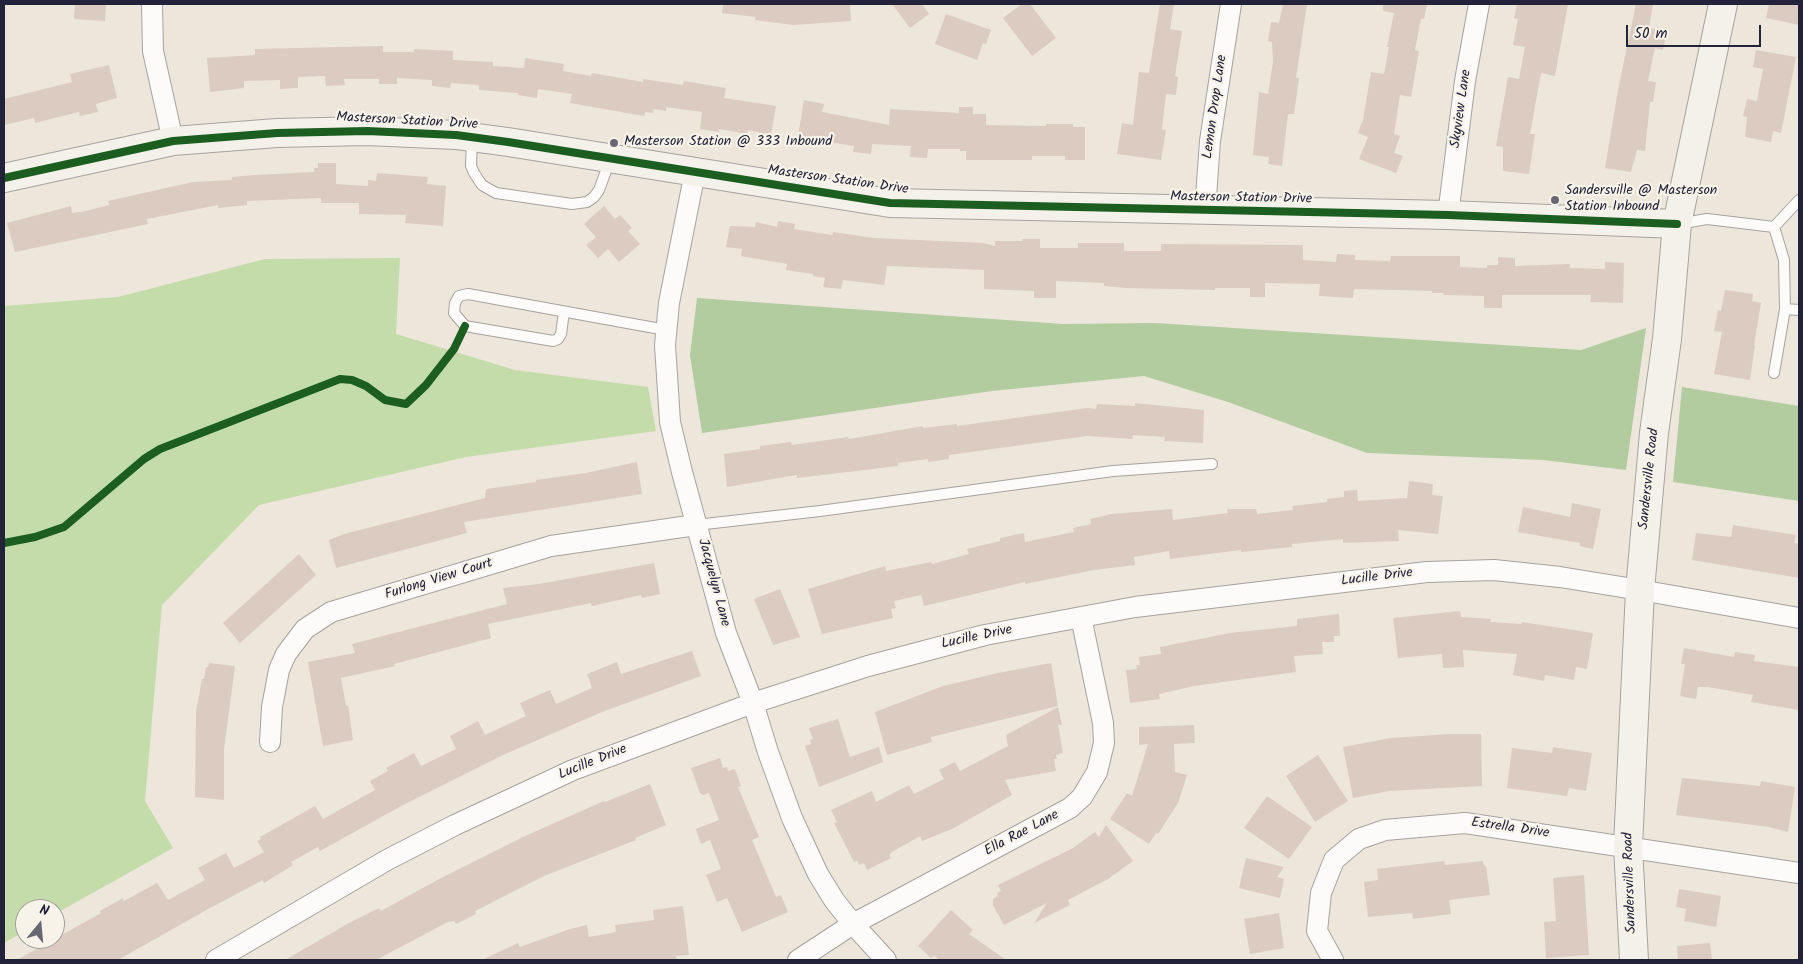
<!DOCTYPE html>
<style>
body{margin:0}
#map{position:relative;width:1803px;height:964px;overflow:hidden;background:#ede6da;font-family:Kalam,sans-serif}
canvas{display:block}
.frame{position:absolute;inset:0;border:5px solid #22223b;pointer-events:none}
.north{position:absolute;left:15px;top:899px;width:50px;height:50px;box-sizing:border-box;background:#f7f3e8;border:1px solid #a29fa3;border-radius:50%;rotate:17deg;font-size:14px;font-weight:700;line-height:20px;text-align:center;color:#22223b}
.north::after{content:'';display:block;margin:auto;width:18px;height:22px;background:#696773;clip-path:polygon(50% 0,100% 100%,50% 72%,0 100%)}
.scale{position:absolute;left:1626px;top:25px;width:135px;height:22px;box-sizing:border-box;border:2px solid #22223b;border-top:0;padding-left:6px;font-size:15px;line-height:18px;white-space:nowrap;color:#22223b;-webkit-text-stroke:4px #f7f3e8;paint-order:stroke}
</style>
<div id="map">
<canvas width="1803" height="964"></canvas>
<div class="frame"></div>
<div class="north">N</div>
<div class="scale">50 m</div>
</div>
<script>
const g = document.querySelector('canvas').getContext('2d');
g.lineJoin = 'round';
function fill(path, color) { g.fillStyle = color; g.fill(path, 'evenodd'); }
const poly = rows => new Path2D(rows.map(r => 'M' + r).join(''));
function trace(path, color, width, dash) { g.strokeStyle = color; g.lineWidth = width; g.lineCap = dash ? 'butt' : 'round'; g.setLineDash(dash || []); g.stroke(path); }
function label(font, color, halo, rows, align = 'center') {
  g.font = font + ' Kalam,sans-serif'; g.lineWidth = 4.5; g.setLineDash([]); g.textBaseline = 'middle'; g.strokeStyle = halo; g.fillStyle = color; for (const [text, x, y, turn = 0] of rows) {
    g.save(); g.translate(x, y); g.rotate((+turn || 0) * Math.PI / 180); g.textAlign = isNaN(turn) ? turn : align; if (halo) g.strokeText(text, 0, 0); g.fillText(text, 0, 0); g.restore();
  }
}
fill(poly([
 [400,258,396,334,515,370,648,387,656,431,466,457,259,505,162,605,145,801,173,848,55,914,55,909,25,909,25,931,4,943,4,306,118,297,265,259]
]), '#c4dcaa');
fill(poly([
 [697,298,1063,324,1155,323,1581,350,1646,328,1626,470,1543,460,1367,453,1228,402,1144,376,992,391,702,433,690,355],
 [1682,387,1799,406,1799,501,1673,482]
]), '#b2cca0');
fill(poly([
 [75,4,106,4,105,21,74,19],
 [723,4,850,4,851,21,793,25,755,20,756,17,722,13],
 [892,4,922,4,929,14,910,28],
 [1022,4,1030,4,1056,38,1032,56,1003,18],
 [1160,4,1174,4,1170,29,1182,31,1175,76,1178,77,1176,95,1166,94,1162,129,1166,130,1161,160,1117,154,1122,123,1133,125,1139,72,1149,73],
 [1283,4,1307,4,1296,78,1299,78,1294,114,1288,114,1282,166,1268,164,1269,157,1253,155,1259,92,1268,94,1273,62,1272,42,1268,41,1271,22,1279,23],
 [1383,4,1427,4,1424,19,1421,18,1415,50,1419,51,1411,97,1400,95,1394,134,1400,136,1394,153,1403,156,1396,173,1359,159,1368,137,1358,133,1363,120,1371,72,1384,74,1389,47,1387,47,1394,13,1383,11],
 [1517,4,1568,4,1555,76,1541,73,1530,134,1535,134,1529,174,1503,171,1503,147,1496,146,1508,77,1519,79,1525,47,1513,45,1518,19,1514,18],
 [1636,4,1653,4,1649,28,1667,31,1663,50,1655,48,1648,81,1656,82,1653,102,1650,102,1645,151,1637,150,1631,172,1605,168,1618,90],
 [1769,4,1799,4,1799,25,1766,18],
 [946,14,991,30,986,44,983,43,977,60,935,44],
 [383,46,383,52,414,52,414,49,453,51,453,60,493,62,493,66,524,68,525,58,564,64,563,71,591,76,592,73,643,82,643,79,683,85,684,81,726,88,724,98,776,106,771,135,748,130,747,134,719,129,719,132,700,129,702,112,666,107,666,111,654,109,653,113,645,112,644,116,570,103,572,94,538,89,537,98,518,95,518,93,479,90,479,85,451,83,450,88,432,86,432,80,397,78,397,84,379,84,379,79,344,79,345,85,326,86,325,76,298,77,298,88,280,89,280,80,244,81,244,88,210,92,207,58,255,55,255,49],
 [1756,50,1796,57,1781,133,1773,131,1771,142,1745,137,1747,117,1743,116,1747,99,1757,101,1763,69,1753,67],
 [109,65,117,98,96,104,98,112,80,116,79,112,35,123,34,118,4,125,4,99,72,82,70,74],
 [804,100,824,104,822,112,889,125,890,109,959,113,959,107,973,107,973,114,986,114,986,125,1046,126,1046,124,1073,124,1073,127,1085,127,1085,160,1065,160,1065,156,1032,156,1032,160,966,160,966,151,960,151,960,149,928,149,927,158,910,157,911,146,872,144,871,154,853,152,854,146,816,140,815,146,797,142],
 [318,163,336,163,336,184,368,186,368,180,376,181,377,173,428,177,427,184,446,186,443,226,405,223,406,215,359,214,359,203,321,203,321,198,247,201,247,205,218,208,218,205,147,219,148,224,15,252,7,223,71,206,72,213,81,212,109,205,108,201,193,182,232,180,232,177,255,175,314,172,314,168,318,168],
 [604,206,615,219,620,215,632,228,628,231,640,244,619,262,608,249,598,258,586,245,596,237,584,224],
 [778,221,795,224,794,229,832,235,833,232,874,238,983,243,995,246,995,241,1022,241,1022,239,1040,239,1040,248,1078,248,1078,243,1124,243,1124,251,1161,251,1161,244,1303,245,1303,260,1336,262,1337,254,1355,255,1355,260,1390,261,1391,256,1460,256,1460,267,1487,268,1487,265,1498,265,1498,257,1515,258,1515,266,1570,264,1570,268,1605,269,1605,262,1624,263,1623,303,1590,302,1591,295,1502,295,1502,308,1484,308,1484,296,1444,295,1443,293,1432,293,1432,291,1354,289,1353,298,1319,296,1320,284,1265,283,1265,297,1250,297,1250,288,1215,288,1215,290,1126,288,1104,286,1104,283,1056,281,1056,298,1034,298,1034,291,984,289,984,270,887,266,884,285,843,280,841,289,823,287,825,278,813,276,813,274,786,270,787,264,741,256,742,249,726,247,730,226,755,227,756,222,777,227],
 [1725,290,1753,294,1752,301,1761,303,1754,345,1755,345,1750,380,1714,374,1722,332,1714,331,1718,310,1721,311],
 [1135,403,1204,410,1203,443,1164,441,1165,437,1133,435,1132,439,1087,436,949,455,949,459,928,462,928,459,898,463,898,466,797,478,797,475,727,487,724,454,760,449,760,446,791,442,792,445,848,437,849,439,923,426,923,428,957,424,957,426,1087,408,1096,409,1097,404,1135,406],
 [637,462,642,494,464,522,467,533,336,568,329,540,344,534,485,498,486,489,536,482,536,480,586,473],
 [1409,481,1433,484,1432,495,1443,496,1438,534,1398,530,1399,541,1343,543,1343,539,1292,544,1292,547,1241,552,1241,550,1170,559,1169,551,1134,557,1135,565,1094,570,1025,584,1025,582,924,606,921,595,894,601,896,608,891,609,893,618,822,634,808,589,885,566,886,571,931,562,932,564,969,554,967,549,1000,541,1000,538,1024,533,1025,542,1074,532,1073,528,1091,524,1090,519,1112,514,1172,509,1173,520,1228,513,1227,509,1256,509,1257,514,1293,510,1292,506,1327,502,1327,499,1344,497,1344,491,1357,490,1358,501,1407,498],
 [1572,503,1601,509,1593,549,1580,546,1580,543,1518,532,1523,507,1570,517],
 [1733,525,1796,535,1794,543,1799,544,1799,578,1692,560,1696,533,1731,537],
 [299,554,316,575,240,643,223,623],
 [654,563,660,594,642,598,641,595,592,606,591,603,488,624,491,638,394,664,395,666,341,678,346,706,348,705,353,740,323,746,308,662,355,653,352,644,507,604,503,588,539,584],
 [780,589,800,637,773,645,754,599],
 [1460,611,1461,617,1491,619,1490,622,1522,624,1522,622,1593,633,1587,669,1576,667,1574,680,1545,675,1544,681,1513,675,1517,654,1463,650,1464,667,1443,668,1442,654,1398,658,1393,618],
 [1339,614,1340,636,1334,636,1334,642,1322,642,1323,654,1294,656,1296,672,1194,686,1159,694,1160,699,1130,703,1126,670,1137,669,1136,665,1140,665,1139,657,1161,654,1160,647,1230,633,1297,626,1297,619],
 [1684,648,1734,657,1735,652,1755,655,1754,661,1799,667,1799,710,1751,702,1753,695,1708,687,1698,687,1696,699,1680,696,1685,664,1681,664],
 [692,651,701,676,602,712,503,755,405,804,320,851,318,847,291,862,293,865,264,883,263,880,210,908,118,960,17,960,101,913,100,911,123,898,124,901,157,883,168,900,205,880,198,868,226,853,234,868,264,852,257,841,261,839,260,837,315,806,323,819,375,790,370,781,388,771,386,768,414,753,421,766,456,749,450,736,478,721,485,735,526,716,520,703,550,690,556,704,592,688,587,674,617,662,621,674],
 [209,663,235,666,224,749,224,800,195,797,196,712,202,679,204,679,206,667,208,667],
 [1051,663,1058,706,931,737,932,742,887,755,875,712,943,686,998,673],
 [1058,707,1062,725,1058,725,1063,753,1056,755,1057,759,1054,759,1056,771,1005,780,1012,795,952,829,922,841,920,836,892,852,889,855,891,858,867,870,864,863,859,865,857,861,854,862,834,823,837,822,831,810,872,791,876,802,909,785,914,794,944,779,939,770,955,762,960,771,1008,746,1006,735],
 [838,719,850,757,879,747,883,762,819,787,805,746,811,744,810,740,813,739,809,728],
 [1194,725,1195,743,1174,744,1175,772,1187,775,1178,803,1158,834,1156,833,1149,844,1110,819,1127,793,1132,796,1148,744,1139,745,1139,727],
 [1450,734,1481,734,1482,786,1389,791,1353,798,1343,747,1391,738],
 [1553,747,1592,753,1586,791,1569,788,1567,796,1507,788,1512,748,1552,753],
 [1318,755,1348,801,1315,822,1286,776],
 [720,758,723,768,727,767,728,771,735,769,741,786,738,787,759,837,752,840,776,897,781,895,788,912,742,932,727,898,717,902,706,875,721,869,710,840,701,844,696,829,719,820,709,793,703,795,700,793,691,768],
 [1682,778,1760,786,1761,781,1795,787,1788,832,1769,827,1676,815],
 [650,784,666,825,635,838,636,840,544,876,475,911,476,914,456,924,454,921,448,922,376,960,285,960,349,923,379,908,381,911,441,878,523,837,604,801,605,802],
 [1267,796,1312,827,1289,859,1244,828],
 [1106,825,1133,861,1108,879,1068,900,1070,905,1034,923,1047,903,1004,925,993,905,993,899,998,896,997,893,1001,891,998,885,1073,848,1095,832,1099,837],
 [1246,858,1284,867,1277,877,1284,879,1280,898,1239,888],
 [1444,861,1445,865,1483,861,1484,866,1486,866,1490,895,1449,900,1451,914,1413,919,1412,913,1368,917,1364,882,1378,880,1377,869],
 [1584,875,1589,955,1546,958,1544,922,1556,921,1553,878],
 [1679,889,1721,896,1716,927,1684,921,1686,909,1676,907],
 [683,906,689,955,676,956,677,960,482,960,518,943,520,947,570,929,587,925,589,937,616,932,615,925,654,920,653,910],
 [951,910,973,930,969,934,1006,960,939,960,934,955,931,958,918,946],
 [1279,913,1284,948,1250,954,1244,919],
 [1710,943,1712,960,1678,960,1677,946]
]), '#dccbc0');
const lane = poly([
 [472,138,471,166,474,173,482,185,496,193,572,204,587,202,594,197,599,190,610,160],
 [1678,224,1707,219,1774,227],
 [1774,227,1784,260,1785,309,1799,310],
 [1774,227,1799,200],
 [564,312,561,334,558,339,553,341,465,326,454,313,455,303,459,296,468,294,666,330],
 [1774,373,1785,309],
 [696,525,820,511,1113,471,1212,464]
]);
const street = poly([
 [152,4,153,51,173,141],
 [695,172,669,303,665,345,670,422,682,472,726,633,753,703,768,752,792,818,818,874,834,900,853,924,886,960],
 [1205,211,1210,141,1231,4],
 [1448,215,1465,81,1479,4],
 [270,742,272,707,279,670,286,654,305,629,331,612,551,546,696,525],
 [216,960,387,860,455,825,573,770,753,703,868,666,985,635,1135,607,1427,572,1494,570,1560,577,1640,590,1799,618],
 [798,960,853,924,1070,808,1082,797,1097,772,1104,743,1103,723,1081,617],
 [1333,960,1317,931,1321,893,1334,860,1359,839,1385,830,1465,823,1799,873]
]);
const secondary = poly([
 [4,178,173,141,277,133,367,131,456,135,508,142,890,203,1448,215,1677,224],
 [1634,960,1628,846,1640,590,1654,433,1667,339,1677,224,1723,4]
]);
trace(lane, '#a6a29e', 12);
trace(street, '#a6a29e', 22);
trace(secondary, '#a6a29e', 30);
trace(lane, '#fcfbf9', 10);
trace(street, '#fcfbf9', 20);
trace(secondary, '#f4f1eb', 28);
trace(poly([
 [4,178,173,141,277,133,367,131,456,135,508,142,890,203,1448,215,1677,224],
 [4,543,35,537,64,527,144,459,160,449,340,379,352,380,366,386,385,400,406,404,426,385,454,349,465,326]
]), '#1b5e20', 8);
for (const [x, y, r, color] of [
 [614,143,5,"#696773"],
 [1555,200,5,"#696773"]
]) { const dot = new Path2D(); dot.arc(x, y, r, 0, 2 * Math.PI); g.fillStyle = color; g.fill(dot); trace(dot, '#f7f3e8', 2); }
label('14px', '#22223b', '#f7f3e8', [
 ["Lemon Drop Lane",1216,107,-82],
 ["Skyview Lane",1462,109,-82],
 ["Masterson Station Drive",407,122,3],
 ["Masterson Station Drive",838,181,8],
 ["Masterson Station Drive",1241,199,1],
 ["Sandersville Road",1650,479,-84],
 ["Lucille Drive",1377,578,-7],
 ["Furlong View Court",439,580,-17],
 ["Jacquelyn Lane",713,583,75],
 ["Lucille Drive",977,638,-12],
 ["Lucille Drive",593,763,-22],
 ["Estrella Drive",1510,829,8],
 ["Ella Rae Lane",1022,834,-28],
 ["Sandersville Road",1631,883,-92]
]);
label('14px', '#22223b', '#f7f3e8', [
 ["Masterson Station @ 333 Inbound",624,143],
 ["Sandersville @ Masterson",1565,192],
 ["Station Inbound",1565,208]
], 'left');
</script>
